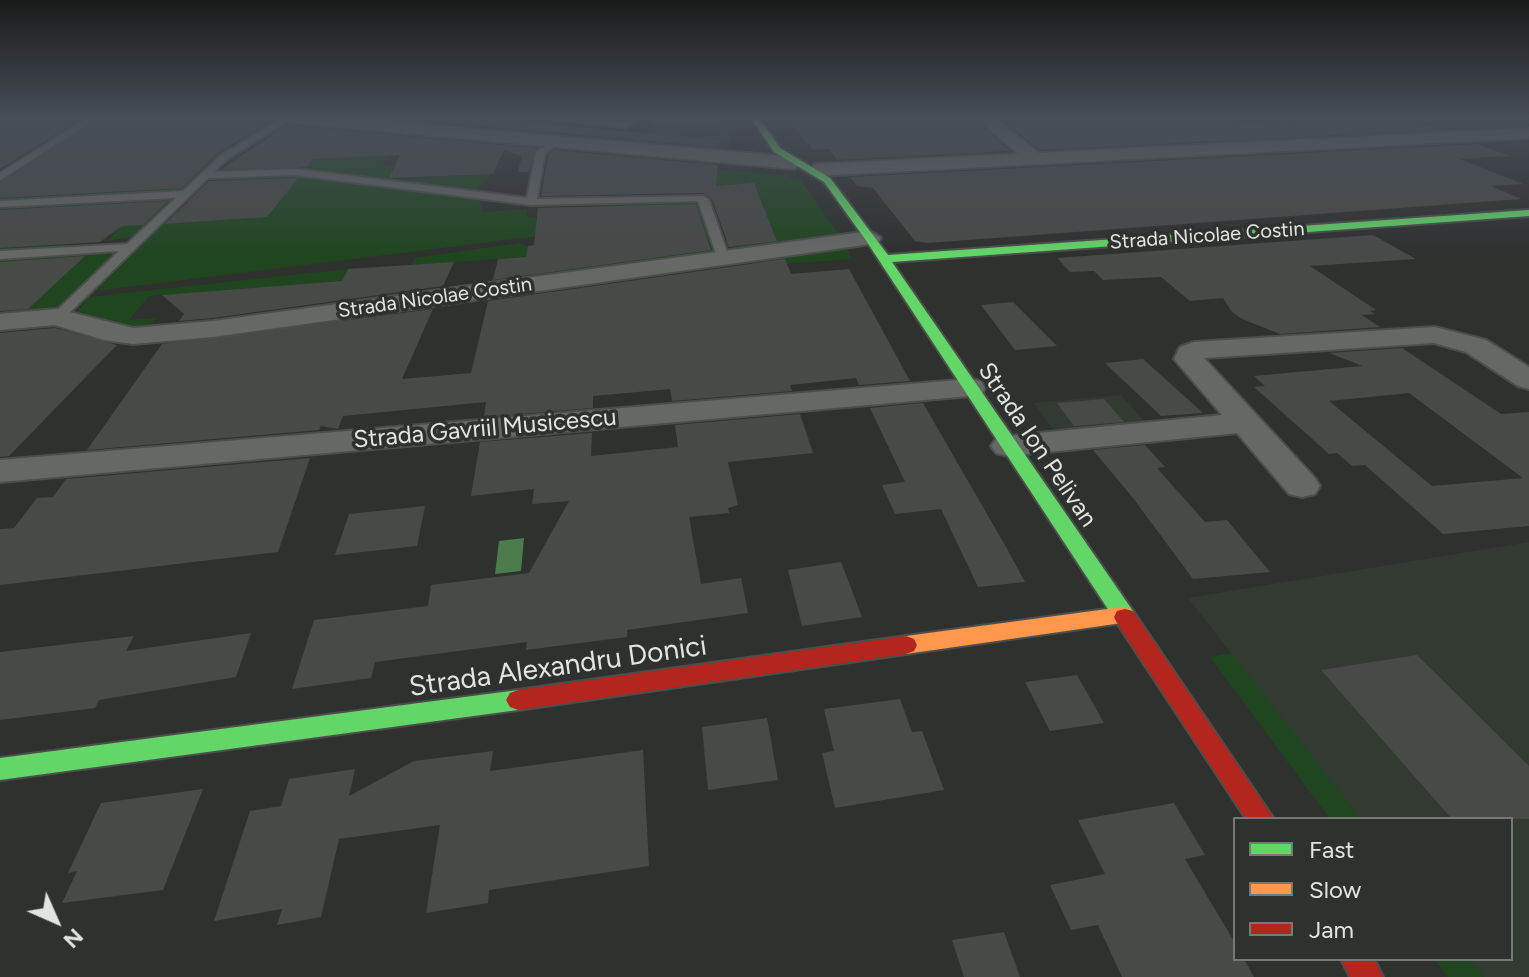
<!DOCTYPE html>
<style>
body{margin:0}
#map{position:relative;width:1529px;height:977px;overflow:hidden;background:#2f312f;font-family:Figtree,sans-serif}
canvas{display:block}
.legend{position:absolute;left:1233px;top:817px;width:280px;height:144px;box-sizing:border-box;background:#2e322e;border:2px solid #767976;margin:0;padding:10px 14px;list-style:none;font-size:24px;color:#e2e4e2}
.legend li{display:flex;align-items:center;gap:16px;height:40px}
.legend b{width:40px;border:2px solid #767976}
.north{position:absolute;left:16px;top:881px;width:80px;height:80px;-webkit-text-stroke:6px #2e322e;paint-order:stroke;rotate:135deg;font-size:22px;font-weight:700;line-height:32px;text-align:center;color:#e2e4e2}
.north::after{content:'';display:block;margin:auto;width:28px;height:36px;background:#e2e4e2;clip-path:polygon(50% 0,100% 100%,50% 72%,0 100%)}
</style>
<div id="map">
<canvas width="1529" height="977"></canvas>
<ul class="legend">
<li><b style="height:10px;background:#63d668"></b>Fast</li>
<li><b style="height:10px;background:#ff974d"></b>Slow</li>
<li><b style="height:10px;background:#b3261e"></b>Jam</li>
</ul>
<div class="north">N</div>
</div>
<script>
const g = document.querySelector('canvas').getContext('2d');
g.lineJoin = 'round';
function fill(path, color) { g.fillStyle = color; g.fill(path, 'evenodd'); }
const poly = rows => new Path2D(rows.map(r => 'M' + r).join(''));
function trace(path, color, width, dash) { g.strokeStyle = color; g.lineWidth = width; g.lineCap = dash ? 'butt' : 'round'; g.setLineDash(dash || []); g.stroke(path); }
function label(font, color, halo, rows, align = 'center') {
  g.font = font + ' Figtree,sans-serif'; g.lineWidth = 7; g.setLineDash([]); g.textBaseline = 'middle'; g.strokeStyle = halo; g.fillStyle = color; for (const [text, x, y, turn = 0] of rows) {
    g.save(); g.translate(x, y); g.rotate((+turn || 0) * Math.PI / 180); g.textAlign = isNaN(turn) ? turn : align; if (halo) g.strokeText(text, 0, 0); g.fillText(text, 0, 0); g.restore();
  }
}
fill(poly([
 [670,118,724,118,732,147,715,151,630,144,660,119],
 [1121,395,1146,423,1055,432,1034,403],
 [1529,542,1529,977,1484,977,1470,959,1511,959,1511,819,1361,819,1188,598]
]), '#333a32');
fill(poly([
 [188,148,229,148,180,191,0,202,0,181,6,177,52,175,16,173,26,166],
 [262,152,253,162,387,156,381,164,394,167,389,180,491,174,474,191,282,168,222,171,236,154],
 [635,162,786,176,801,181,843,240,730,251,723,241,776,237,754,184,716,186],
 [294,174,478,197,484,212,526,209,527,218,603,212,602,203,693,201,700,203,714,253,486,285,487,280,523,277,525,264,695,252,594,229,96,291,176,211,193,207,179,223,267,217,281,200,187,201,208,181],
 [177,197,136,237,0,253,0,246,109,239,126,222,0,230,0,205],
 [519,243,528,246,526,257,412,265,415,258],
 [842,247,847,248,852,259,753,266,751,260],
 [114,250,118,254,61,306,0,318,0,258],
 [348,269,342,281,149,296,129,320,158,318,145,328,111,328,76,313,89,297],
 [1232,653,1361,819,1330,819,1210,657],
 [1434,959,1470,959,1484,977,1448,977]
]), '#204620');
fill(poly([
 [524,538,521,571,495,574,499,541]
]), '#4d7c4c');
fill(poly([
 [0,118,82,118,0,169],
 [101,118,276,118,218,153,182,188,0,198,0,183],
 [387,118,479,118,720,140,719,147],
 [786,118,974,118,1010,151,837,160,829,149,813,150],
 [1000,118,1227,118,1236,123,1409,118,1439,130,1040,150],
 [288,124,292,126,536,148,529,172,518,172,522,156,504,150,493,174,389,178,400,155,313,159,307,167,222,169],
 [1477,144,1510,156,1460,159,1523,184,1491,186,1521,199,927,243,915,241,873,188,857,186,850,177],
 [554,150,718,165,716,186,754,183,777,241,729,247,712,199,703,193,541,196,548,155],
 [298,178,267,217,165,224,209,181],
 [168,201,143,225,122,226,100,242,0,248,0,210],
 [696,204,711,250,493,280,498,259,526,257,528,246,534,245,538,208],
 [1373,235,1416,259,1310,266,1376,310,1370,311,1375,314,1362,315,1380,327,1280,334,1242,319,1232,312,1223,298,1190,301,1161,277,1103,280,1094,271,1070,272,1057,258],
 [85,256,28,309,0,311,0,262],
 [785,259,791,274,849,269,910,381,859,385,856,378,790,385,792,391,672,401,670,389,593,396,593,408,484,417,486,402,343,416,338,429,321,426,319,430,87,450,162,344,433,309,402,379,471,373,488,301],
 [454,262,443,286,213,318,179,321,184,314,162,295,342,281,348,269],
 [1013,302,1057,346,1015,350,981,305],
 [55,328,117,345,9,456,0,457,0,333],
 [1402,348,1501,414,1529,412,1529,526,1443,534,1365,465,1352,466,1337,453,1329,454,1254,387,1265,386,1254,376,1363,366,1329,353],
 [1409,393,1523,478,1432,486,1329,401],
 [1143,359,1203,413,1161,416,1105,363],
 [1104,399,1124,422,1074,426,1057,403],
 [923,403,1006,547,1025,582,978,587,941,509,895,514,882,485,905,482,870,408],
 [800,414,813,453,728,462,738,505,728,508,729,513,689,517,701,584,741,578,748,613,627,630,627,637,526,650,527,642,375,662,371,678,292,689,314,620,428,606,431,585,529,573,569,501,532,504,534,489,471,496,480,442,592,433,591,456,678,447,675,425],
 [1145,445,1165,467,1157,468,1205,522,1227,520,1270,572,1193,579,1133,498,1093,450],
 [310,458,278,552,0,585,0,529,14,528,37,498,53,497,66,479],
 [425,506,417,546,335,555,349,514],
 [841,562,862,617,802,626,788,570],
 [251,633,236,677,99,700,95,708,0,720,0,652,134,636,126,651],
 [1417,655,1529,766,1529,819,1452,819,1321,670],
 [1077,675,1104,723,1050,731,1025,682],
 [900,699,912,732,922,731,944,790,835,808,822,753,834,751,824,709],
 [767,718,778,780,708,790,702,727],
 [643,750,649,866,489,890,488,903,426,913,440,825,339,839,321,917,277,925,282,909,214,921,250,811,281,806,289,779,355,769,349,796,414,761,493,751,490,771],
 [203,789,163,890,62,903,77,871,68,873,101,803],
 [1174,803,1205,855,1185,859,1235,943,1235,959,1244,959,1254,977,1122,977,1098,925,1071,930,1050,885,1105,874,1078,820],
 [1004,932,1020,977,964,977,952,940]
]), '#484a48');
const lane = poly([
 [88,118,98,118,0,180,0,173,88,118],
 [282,118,292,118,226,160,214,172,295,169,527,198,536,152,554,141,558,144,545,153,537,199,703,196,709,200,730,260,724,264,718,260,698,201,531,205,295,175,208,178,62,320,57,321,50,317,119,251,0,259,0,251,127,244,176,198,0,207,0,201,183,191,220,156,282,118],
 [545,118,624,122,630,118,640,118,626,128,545,118]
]);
const street = poly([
 [284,118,350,118,794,157,803,163,794,169,292,123,284,118],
 [977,118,995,118,1039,153,1529,128,1529,138,815,176,805,170,815,164,1018,154,977,118],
 [870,231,881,238,878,243,213,337,133,344,104,340,55,325,0,330,0,314,57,309,133,328,213,321,870,231],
 [1435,327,1486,340,1529,367,1529,389,1518,386,1466,352,1434,343,1204,358,1315,478,1320,486,1315,494,1302,497,1289,494,1237,433,1008,456,996,453,991,446,996,439,1008,436,1222,415,1174,359,1180,347,1194,342,1435,327],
 [970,379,981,381,985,388,981,395,0,482,0,460,970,379]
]);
const fast = poly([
 [751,118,759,118,780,148,830,178,888,255,1529,210,1529,216,892,262,1133,611,1136,617,1133,623,1125,625,1117,623,865,239,824,182,774,152,751,118],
 [518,690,526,693,530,700,526,707,518,710,0,780,0,758,518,690]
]);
const slow = poly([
 [1122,607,1130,609,1133,615,1130,621,1122,623,906,654,898,651,895,645,898,639,906,636,1122,607]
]);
const jam = poly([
 [1125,609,1133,611,1274,819,1246,819,1117,623,1114,617,1117,611,1125,609],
 [906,636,914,639,917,645,914,651,906,654,518,710,510,707,506,700,510,693,518,690,906,636],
 [1341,959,1374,959,1383,977,1350,977,1341,959]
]);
trace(lane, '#4c4e4c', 4);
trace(street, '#4c4e4c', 4);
trace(fast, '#4c4e4c', 4);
trace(slow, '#4c4e4c', 4);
trace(jam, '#4c4e4c', 4);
fill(lane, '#666866');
fill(street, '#666866');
fill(fast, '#63d668');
fill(slow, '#ff974d');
fill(jam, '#b3261e');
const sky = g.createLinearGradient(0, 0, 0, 255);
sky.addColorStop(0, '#1a1b1a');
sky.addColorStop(0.46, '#474e58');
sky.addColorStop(1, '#474e5800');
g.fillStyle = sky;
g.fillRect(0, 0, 1529, 255);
label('20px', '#e2e4e2', '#2e322e', [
 ["Strada Nicolae Costin",1207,236,-4],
 ["Strada Nicolae Costin",435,298,-8]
]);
label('24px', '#e2e4e2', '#2e322e', [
 ["Strada Gavriil Musicescu",485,429,-5],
 ["Strada Ion Pelivan",1037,445,56]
]);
label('28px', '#e2e4e2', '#2e322e', [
 ["Strada Alexandru Donici",558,667,-8]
]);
</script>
